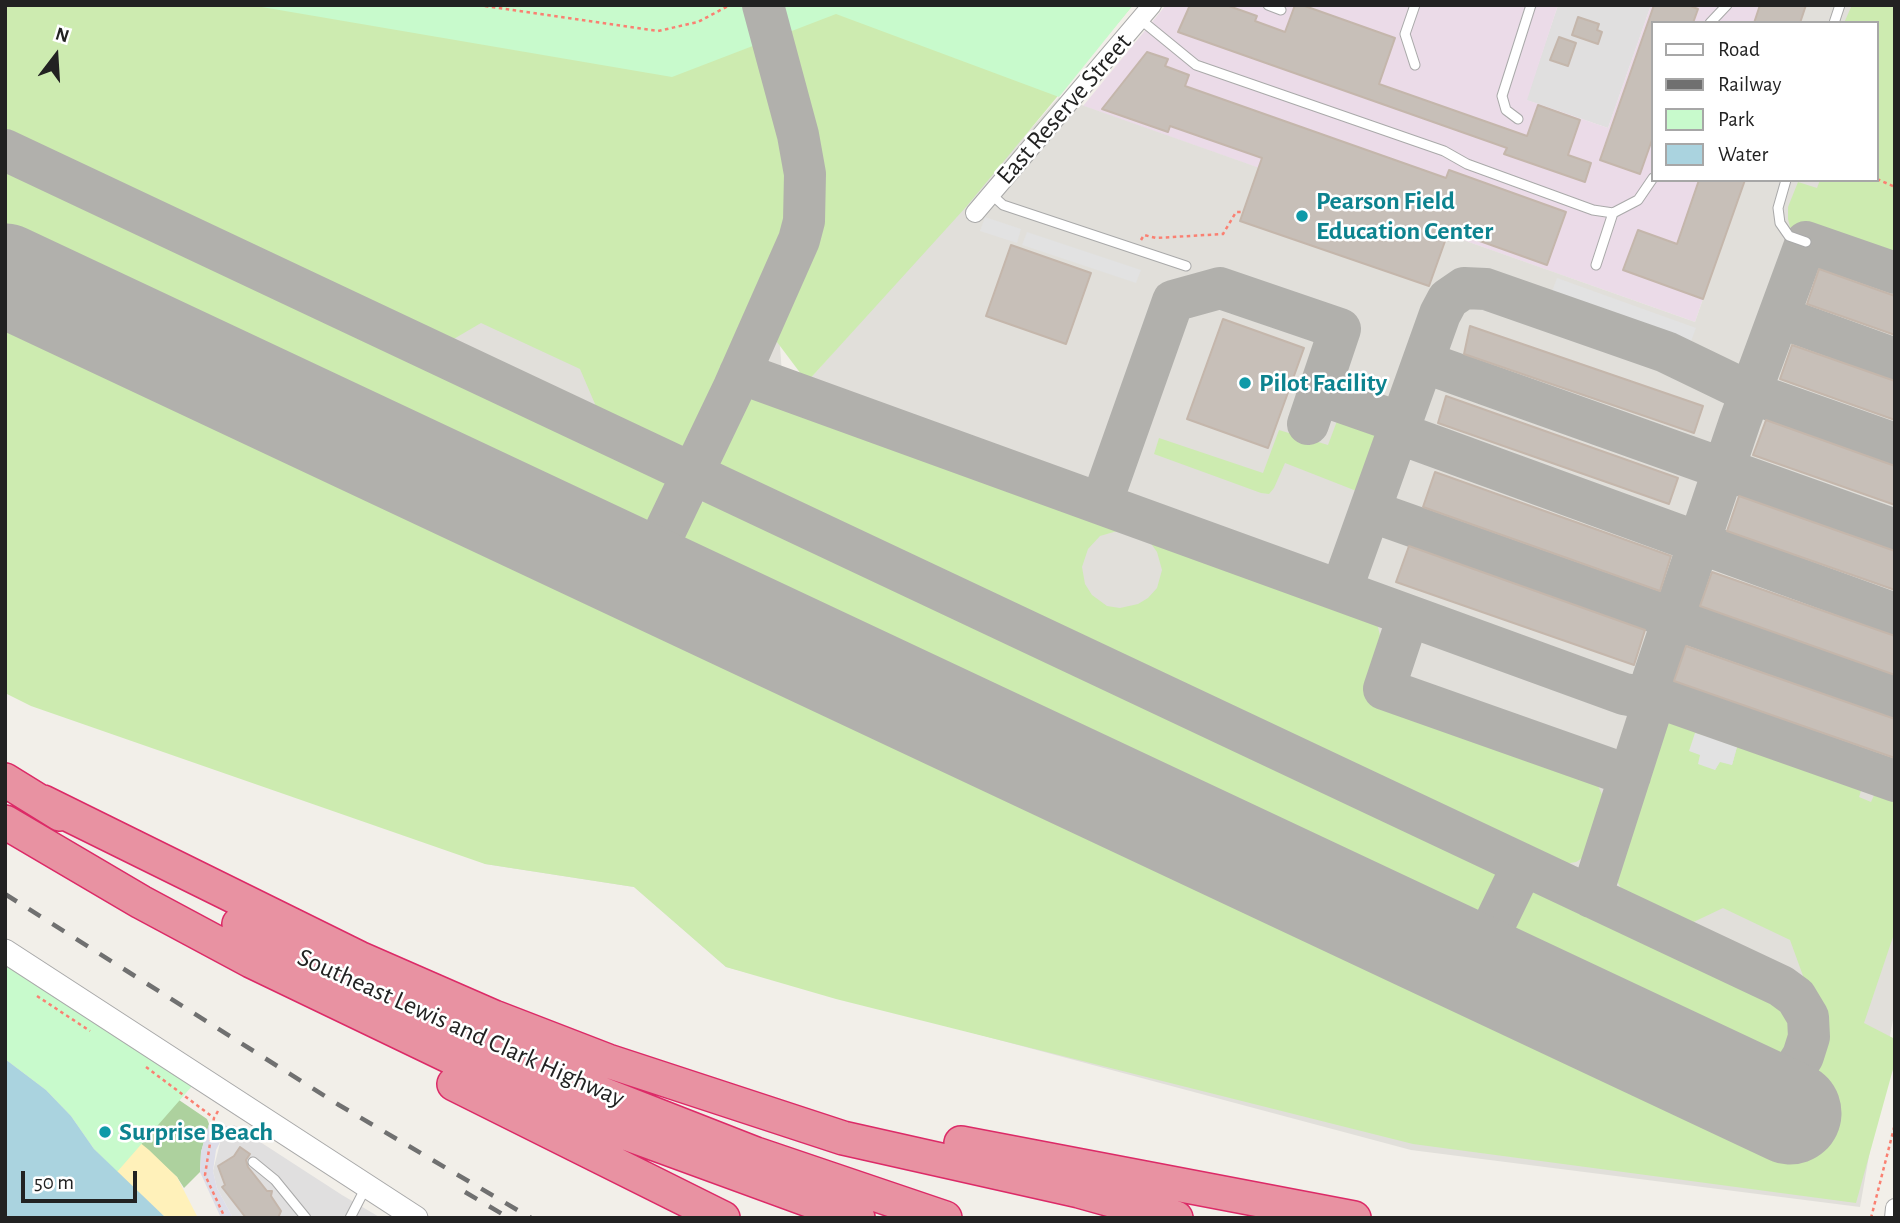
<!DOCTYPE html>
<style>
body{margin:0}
#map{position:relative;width:1900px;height:1223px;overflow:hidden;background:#f2efe9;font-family:"Alegreya Sans",sans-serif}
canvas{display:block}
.frame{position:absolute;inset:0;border:7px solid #222;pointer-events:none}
.legend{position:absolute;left:1651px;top:21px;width:228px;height:161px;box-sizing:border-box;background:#fff;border:2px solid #a7a7a7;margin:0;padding:9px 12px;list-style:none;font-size:21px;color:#222}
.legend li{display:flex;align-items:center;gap:14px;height:35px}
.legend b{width:35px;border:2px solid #a7a7a7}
.north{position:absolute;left:21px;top:21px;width:70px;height:70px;-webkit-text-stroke:5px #fff;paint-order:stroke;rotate:17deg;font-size:19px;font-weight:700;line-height:28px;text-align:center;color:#222}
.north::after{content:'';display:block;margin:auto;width:24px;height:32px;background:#222;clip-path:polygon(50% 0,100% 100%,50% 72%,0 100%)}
.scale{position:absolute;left:21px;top:1171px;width:116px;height:32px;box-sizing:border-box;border:4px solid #222;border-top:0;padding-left:9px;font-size:21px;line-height:24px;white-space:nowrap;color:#222;-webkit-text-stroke:5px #fff;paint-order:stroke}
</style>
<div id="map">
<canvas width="1900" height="1223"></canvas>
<div class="frame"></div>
<ul class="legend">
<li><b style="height:9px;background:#fff"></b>Road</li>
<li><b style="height:9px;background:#707070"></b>Railway</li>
<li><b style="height:19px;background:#c8facc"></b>Park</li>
<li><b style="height:19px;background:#aad3df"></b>Water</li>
</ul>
<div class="north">N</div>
<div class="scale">50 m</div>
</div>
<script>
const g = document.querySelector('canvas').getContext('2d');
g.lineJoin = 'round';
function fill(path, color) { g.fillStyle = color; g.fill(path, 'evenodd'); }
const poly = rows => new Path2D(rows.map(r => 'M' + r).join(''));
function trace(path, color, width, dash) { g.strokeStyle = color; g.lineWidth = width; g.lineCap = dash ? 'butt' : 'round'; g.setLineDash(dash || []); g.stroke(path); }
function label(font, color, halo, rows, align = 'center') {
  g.font = font + ' "Alegreya Sans",sans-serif'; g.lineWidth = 5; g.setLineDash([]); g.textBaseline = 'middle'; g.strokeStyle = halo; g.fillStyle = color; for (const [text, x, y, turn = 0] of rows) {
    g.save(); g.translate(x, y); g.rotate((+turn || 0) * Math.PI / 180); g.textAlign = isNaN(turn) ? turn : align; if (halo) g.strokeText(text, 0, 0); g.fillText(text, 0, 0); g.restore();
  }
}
fill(poly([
 [1558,5,1651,5,1608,128,1526,100],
 [234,1125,342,1195,381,1218,233,1218,217,1188,213,1171,223,1131]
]), '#e0dfdf');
fill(poly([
 [1166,5,1558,5,1527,100,1608,128,1651,5,1805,5,1799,23,1653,23,1653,180,1744,180,1695,322,1083,106]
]), '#ebdbe8');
fill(poly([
 [1805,5,1895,5,1895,1008,1860,1207,1411,1150,726,967,634,887,485,864,5,393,5,113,739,307,777,304,782,374,807,382,1059,97,1695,322,1744,180,1877,180,1877,23,1799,23]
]), '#e1dfda');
fill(poly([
 [5,5,1133,5,966,207,807,382,753,310,684,454,672,453,601,418,580,369,481,323,452,340,434,341,5,139],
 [1852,5,1895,5,1895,265,1798,231,1790,227,1788,219,1788,207,1798,182,1817,188,1820,180,1877,180,1877,23,1844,23],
 [5,162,646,463,656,469,666,483,669,499,666,509,661,518,649,525,612,537,5,251],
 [5,297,1787,1137,1807,1090,1803,1088,1818,1049,1822,1028,1790,940,1723,908,1683,927,1641,908,1623,892,1617,881,1618,860,1664,718,1671,712,1679,712,1709,725,1708,736,1695,733,1700,755,1715,770,1720,761,1732,765,1737,747,1723,742,1727,732,1732,731,1809,758,1807,772,1819,775,1823,765,1826,764,1837,769,1834,782,1846,785,1852,773,1862,777,1865,779,1859,797,1871,802,1879,784,1895,788,1895,931,1864,1023,1895,1039,1895,1062,1856,1203,1413,1144,836,999,726,967,634,887,485,864,31,706,5,693],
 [749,390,778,396,1365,614,1378,627,1383,649,1367,696,1585,774,1598,786,1605,801,1604,822,1598,839,1584,857,1576,862,1558,865,1539,860,721,475,713,465,714,453,739,398],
 [1124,529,1147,538,1157,552,1162,570,1157,588,1148,598,1138,604,1120,608,1107,606,1092,595,1085,584,1082,567,1088,549,1100,536],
 [1344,416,1373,423,1378,431,1379,438,1359,492,1285,463,1274,488,1269,494,1261,493,1154,454,1159,438,1263,473,1279,430,1328,445,1337,421],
 [707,500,732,504,1472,852,1502,872,1488,916,1470,941,689,573,680,549,680,528,691,509],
 [1530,886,1538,886,1562,895,1780,998,1795,1010,1799,1019,1801,1029,1795,1047,1779,1063,1745,1070,1498,954,1508,918]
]), '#cdebb0');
fill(poly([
 [5,982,207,1119,209,1124,201,1152,200,1172,184,1188,177,1177,100,1109]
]), '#add19e');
fill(poly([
 [5,1033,149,1150,177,1177,198,1218,166,1218,136,1191,94,1149,71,1116,46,1090,5,1059]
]), '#fff1ba');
fill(poly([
 [250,5,1133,5,1059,97,836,14,672,77],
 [5,951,200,1077,117,1172,94,1149,71,1116,46,1090,5,1059]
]), '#c8facc');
fill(poly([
 [985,217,1021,229,1017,243,980,231],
 [1027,232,1141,270,1136,283,1022,245],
 [1557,278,1696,328,1689,347,1550,297],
 [1695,733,1737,747,1732,765,1720,762,1715,770,1698,764,1700,755,1689,751]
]), '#e2e2e2');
fill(poly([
 [209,1124,228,1126,216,1150,213,1171,217,1188,233,1218,221,1218,200,1172,201,1152]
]), '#dddde8');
fill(poly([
 [5,1059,46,1090,71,1116,94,1149,166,1218,5,1218]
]), '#aad3df');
trace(poly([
 [5,150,1781,986,1796,997,1808,1017,1809,1037,1803,1056,1793,1072,1778,1085,1758,1089,1731,1087],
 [1779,317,1895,359],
 [1423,362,1895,530],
 [740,373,1341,591],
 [1318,394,1401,423],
 [1398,433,1895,614],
 [1895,444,1751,393,1666,352,1486,289,1464,288,1448,299,1440,314,1341,591,1624,694,1674,703,1895,781],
 [1101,504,1173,301,1220,288,1340,329,1308,424],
 [1370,511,1895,697],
 [644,575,734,387,799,240,804,221,805,174,798,135,763,5],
 [1408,617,1384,689,1630,776],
 [1591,897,1649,716,1653,679,1740,421,1806,242,1895,273],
 [1458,957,1469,958,1481,952,1523,865]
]), '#b1b0ac', 42);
trace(poly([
 [5,275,1790,1113]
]), '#b1b0ac', 103);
const building = poly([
 [1190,5,1226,5,1257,16,1255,21,1285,32,1295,5,1302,5,1395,38,1379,84,1527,136,1538,105,1580,120,1568,155,1591,163,1585,182,1504,154,1507,148,1178,32,1190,5],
 [1654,5,1688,5,1698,9,1693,23,1653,23,1653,137,1640,174,1600,160,1654,5],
 [1760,5,1806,5,1800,23,1754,23,1760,5],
 [1578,17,1599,24,1597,30,1602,32,1598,44,1572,35,1578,17],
 [1559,37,1576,43,1568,66,1550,60,1559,37],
 [1147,52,1168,59,1165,66,1189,75,1185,86,1446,178,1449,170,1566,212,1547,265,1449,230,1429,286,1240,221,1262,158,1170,126,1168,132,1102,109,1147,52],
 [1699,180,1745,180,1703,299,1623,270,1638,230,1677,244,1699,180],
 [1011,245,1091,273,1066,344,986,316,1011,245],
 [1819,269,1895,296,1895,335,1807,304,1819,269],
 [1223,319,1304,348,1268,448,1187,419,1223,319],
 [1470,326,1703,406,1694,433,1464,354,1470,326],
 [1792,345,1895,381,1895,420,1780,379,1792,345],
 [1446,396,1678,478,1669,504,1438,423,1446,396],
 [1766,420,1895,466,1895,505,1753,455,1766,420],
 [1435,472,1671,556,1660,591,1423,507,1435,472],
 [1739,496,1895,551,1895,590,1727,531,1739,496],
 [1409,546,1645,630,1634,665,1396,582,1409,546],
 [1712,572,1895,636,1895,675,1700,606,1712,572],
 [1686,646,1895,719,1895,758,1674,681,1686,646],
 [240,1147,250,1154,246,1160,248,1167,267,1191,272,1191,271,1196,281,1211,278,1218,246,1218,222,1187,225,1185,218,1166,234,1156,240,1147]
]);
fill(building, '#c7bfb8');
trace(building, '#c4b6ab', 2);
const service = poly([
 [1268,5,1281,10],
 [1141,20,1196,65,1444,151,1467,164,1593,210,1613,213,1638,200,1653,178],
 [1710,23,1727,5],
 [1834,23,1840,5],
 [1415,65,1405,34,1415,5],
 [1518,119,1506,110,1502,96,1531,5],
 [1786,180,1778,208,1780,223,1789,236,1806,242],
 [991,194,1003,205,1186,266],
 [1596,265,1613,213],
 [253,1162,275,1180,306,1218],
 [350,1218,366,1187]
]);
const minor = poly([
 [975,213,1152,5],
 [1894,1218,1895,1208]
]);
const tertiary = poly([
 [5,951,416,1218]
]);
const motorway = poly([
 [5,780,60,814],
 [43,802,359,958,494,1017,608,1061,843,1138,1079,1191,1176,1218],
 [5,822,141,902,251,961,505,1083,620,1131,858,1218],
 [239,924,396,1002,600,1093,756,1154,945,1218],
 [454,1084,723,1218],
 [961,1143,1354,1218]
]);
trace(service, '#a9a9a9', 11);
trace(minor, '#a9a9a9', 20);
trace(tertiary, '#a9a9a9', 25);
trace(motorway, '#dc2a67', 36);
trace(poly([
 [478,5,658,31,698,22,730,5],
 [1877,179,1895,187],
 [1141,240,1144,235,1156,238,1223,234,1236,212,1242,212],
 [37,996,90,1031],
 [146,1067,214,1118],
 [218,1111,214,1118,205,1175,225,1218],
 [1871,1218,1895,1124]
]), '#fa8072', 2.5, [3.5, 3.5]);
trace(service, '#fff', 9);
trace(minor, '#fff', 18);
trace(tertiary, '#fff', 23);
trace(motorway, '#e892a2', 33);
trace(poly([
 [5,894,339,1105,531,1218],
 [465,1192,509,1218]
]), '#707070', 4.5, [14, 14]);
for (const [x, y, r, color] of [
 [1302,216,7,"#0f9aa8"],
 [1245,383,7,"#0f9aa8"],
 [105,1132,7,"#0f9aa8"]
]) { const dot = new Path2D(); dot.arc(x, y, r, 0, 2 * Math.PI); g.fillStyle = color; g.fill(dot); trace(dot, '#fff', 2.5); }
label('26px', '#222', '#fff', [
 ["East Reserve Street",1064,109,-49],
 ["Southeast Lewis and Clark Highway",461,1028,24]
]);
label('bold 26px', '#0d838f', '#fff', [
 ["Pearson Field",1316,201],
 ["Education Center",1316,231],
 ["Pilot Facility",1259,383],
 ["Surprise Beach",119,1132]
], 'left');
</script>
